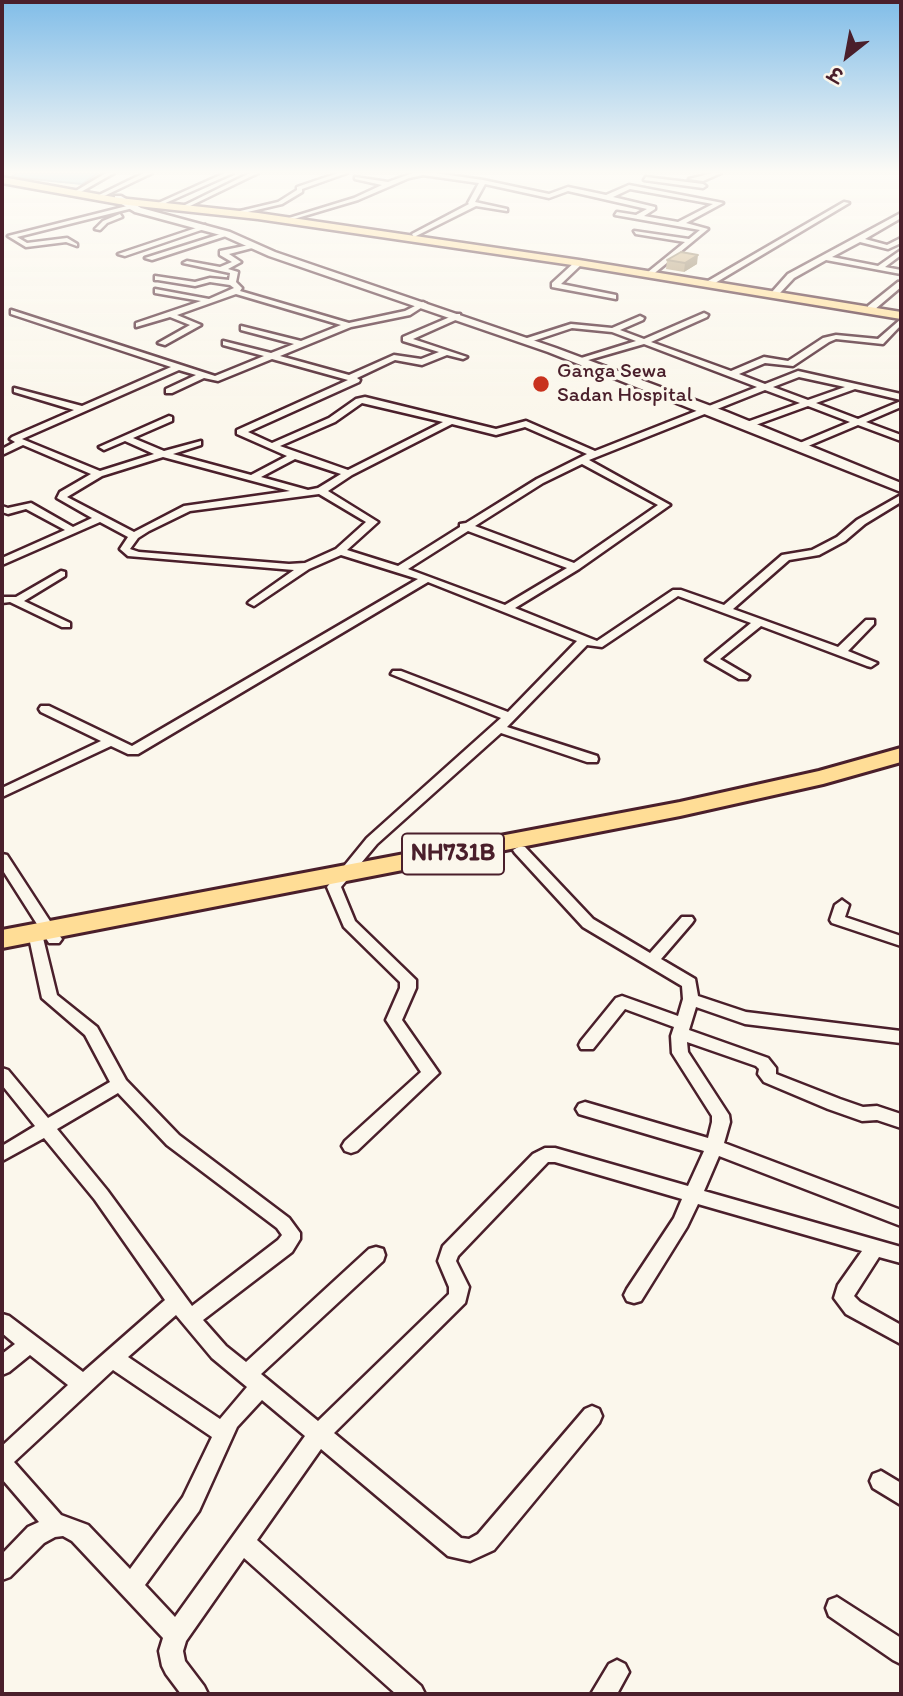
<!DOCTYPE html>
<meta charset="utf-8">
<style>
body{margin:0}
#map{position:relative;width:903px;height:1696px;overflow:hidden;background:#fbf7ec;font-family:Itim,"Playpen Sans Deva",sans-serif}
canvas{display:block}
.frame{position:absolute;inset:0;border:4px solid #4a1f2b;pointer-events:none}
.north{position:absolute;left:812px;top:21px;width:70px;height:70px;-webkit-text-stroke:5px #fbf7ec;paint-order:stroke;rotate:211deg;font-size:19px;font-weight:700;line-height:28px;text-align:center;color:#4a1f2b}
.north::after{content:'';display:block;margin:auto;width:24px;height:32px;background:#4a1f2b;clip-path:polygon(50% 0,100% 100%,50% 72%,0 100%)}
</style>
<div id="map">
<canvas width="903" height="1696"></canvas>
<div class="frame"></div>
<div class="north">उ</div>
</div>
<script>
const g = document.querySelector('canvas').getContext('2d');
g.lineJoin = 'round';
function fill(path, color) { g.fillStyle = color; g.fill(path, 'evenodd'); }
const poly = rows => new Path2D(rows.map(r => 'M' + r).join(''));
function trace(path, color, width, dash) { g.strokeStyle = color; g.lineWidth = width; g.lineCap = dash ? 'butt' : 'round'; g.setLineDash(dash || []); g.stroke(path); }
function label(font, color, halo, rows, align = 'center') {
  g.font = font + ' Itim,sans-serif'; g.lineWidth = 7; g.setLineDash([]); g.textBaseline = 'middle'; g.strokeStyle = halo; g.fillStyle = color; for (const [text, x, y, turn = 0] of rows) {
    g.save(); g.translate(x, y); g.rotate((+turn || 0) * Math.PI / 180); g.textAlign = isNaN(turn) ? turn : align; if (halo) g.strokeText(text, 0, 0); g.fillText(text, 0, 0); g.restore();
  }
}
const water = poly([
 [17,173,98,173,82,184,11,177,17,173]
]);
fill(water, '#87cae8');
trace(water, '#6f869c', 2);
const street = poly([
 [106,173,114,173,79,193,74,192,106,173],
 [144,173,152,173,102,197,97,196,144,173],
 [225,173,233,173,161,205,156,204,225,173],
 [250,173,258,173,188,207,183,206,250,173],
 [338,173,347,173,302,189,302,192,282,204,239,214,236,212,278,202,297,190,297,187,338,173],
 [413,173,435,173,483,180,549,194,568,187,606,195,629,185,723,203,686,223,708,229,651,276,648,276,648,272,685,242,636,234,634,231,689,239,700,230,615,215,617,212,636,215,647,209,568,191,549,198,485,184,475,202,507,209,507,211,476,206,414,237,412,234,469,204,468,203,479,183,423,175,409,178,358,200,294,219,289,218,354,198,382,185,355,179,355,177,388,182,413,173],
 [630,189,713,204,678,222,644,216,655,209,655,207,613,197,630,189],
 [713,173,721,173,703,181,689,179,713,173],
 [646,177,703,184,706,186,703,188,644,180,646,177],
 [844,202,849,203,715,283,708,281,844,202],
 [131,205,133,208,17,237,27,243,67,238,77,244,77,246,66,242,26,247,8,236,131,205],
 [901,213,901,218,865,239,887,245,901,238,901,243,888,249,860,242,832,257,878,266,901,250,901,255,885,267,901,270,901,274,826,260,794,278,779,294,772,292,788,274,901,213],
 [120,214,122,217,107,223,100,230,95,229,103,221,120,214],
 [205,225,207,228,125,256,118,254,205,225],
 [227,232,229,235,152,260,145,258,227,232],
 [254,244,256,247,229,254,241,262,228,269,238,272,236,282,242,288,240,291,349,323,405,311,423,302,427,304,410,315,351,327,280,356,349,375,394,355,421,359,439,352,403,341,403,337,457,314,460,314,460,318,413,339,467,357,463,359,447,355,422,365,395,360,357,378,360,380,359,382,248,432,272,443,329,418,356,399,365,397,496,429,526,421,595,451,757,387,644,344,578,363,578,359,636,341,612,332,572,328,527,343,523,341,524,339,571,324,612,328,640,316,644,318,643,320,620,330,644,339,704,313,708,315,707,317,651,342,731,371,764,357,788,361,823,338,836,335,878,339,901,319,901,325,883,344,836,339,829,342,793,366,765,363,739,374,765,384,798,371,901,394,901,400,855,389,816,403,858,419,901,401,901,407,866,422,901,435,901,441,858,425,801,449,795,449,795,445,850,422,808,406,750,427,744,427,744,423,800,403,765,390,589,460,670,505,579,569,515,608,597,641,673,590,681,590,724,605,782,555,812,550,837,537,857,520,901,495,901,502,865,524,845,541,819,555,789,560,733,609,838,647,866,620,874,620,874,624,848,651,877,663,871,667,867,666,761,626,720,659,749,676,747,679,739,679,706,660,751,623,678,596,602,647,587,645,507,727,597,756,598,759,597,762,587,762,501,733,377,844,341,887,355,921,416,980,416,988,402,1020,439,1073,357,1151,351,1153,345,1151,342,1146,345,1141,421,1072,386,1020,400,988,400,982,344,927,327,887,367,838,501,718,391,674,393,671,401,671,508,712,577,641,428,582,138,754,128,754,111,746,2,797,2,788,101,741,41,712,39,709,41,706,49,706,132,746,418,579,341,555,309,569,254,606,248,603,250,601,294,570,128,556,120,549,128,537,100,522,2,565,2,558,65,530,26,509,8,514,2,512,2,506,8,508,31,503,73,527,92,518,57,498,60,492,91,474,23,445,2,455,2,449,15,442,10,439,12,437,74,410,14,392,14,388,82,406,171,367,11,314,11,310,215,376,264,356,223,345,223,341,271,353,294,344,241,330,241,326,301,341,341,325,236,294,177,315,201,325,165,345,158,343,190,325,170,317,136,327,136,323,201,301,155,293,155,289,209,299,234,288,230,285,210,282,195,286,158,280,155,280,155,276,195,282,210,278,229,280,230,273,183,263,187,261,220,267,232,262,220,255,220,251,254,244],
 [272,359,348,380,237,430,237,434,287,456,251,475,173,454,201,445,201,441,164,451,133,438,172,421,172,417,169,416,99,447,104,450,125,441,154,454,100,471,22,439,179,370,196,375,166,389,166,393,172,393,204,378,218,381,272,359],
 [799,377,845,387,808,400,773,387,799,377],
 [362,403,443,422,348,470,280,446,335,422,362,403],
 [452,424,496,435,525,427,587,454,537,479,466,523,460,524,460,527,398,566,347,550,378,522,328,491,352,475,452,424],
 [163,457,290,491,184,506,134,532,67,497,102,476,163,457],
 [295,459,341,474,318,488,308,490,261,477,295,459],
 [582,464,658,505,574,563,475,526,543,483,582,464],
 [319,494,366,522,336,549,305,563,289,564,139,552,130,549,138,538,149,531,190,511,319,494],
 [468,531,567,568,505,605,408,569,468,531],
 [576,261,583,263,561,284,616,295,616,299,552,287,552,283,576,261],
 [898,282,901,282,901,287,874,310,868,310,868,306,898,282],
 [61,571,65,572,65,576,24,601,70,623,70,627,62,627,10,602,2,603,2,597,16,597,61,571],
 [520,846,525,847,593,919,650,953,682,917,692,917,694,920,692,923,661,959,695,979,698,996,746,1012,901,1031,901,1043,745,1024,696,1007,689,1030,768,1058,776,1068,776,1074,840,1099,863,1107,877,1106,901,1114,901,1128,877,1120,862,1121,828,1109,764,1082,758,1074,759,1069,756,1066,687,1042,688,1052,729,1115,730,1122,724,1143,901,1210,901,1226,719,1156,704,1191,901,1247,901,1263,879,1257,854,1296,860,1302,901,1325,901,1344,846,1314,834,1298,838,1285,862,1251,698,1204,687,1227,641,1301,634,1303,627,1301,624,1295,627,1289,674,1218,682,1199,555,1162,548,1162,458,1256,456,1261,469,1287,465,1303,334,1433,461,1538,469,1539,478,1534,585,1409,592,1406,599,1409,602,1416,599,1423,494,1550,470,1561,448,1556,321,1449,257,1540,421,1686,425,1694,396,1694,244,1558,186,1641,183,1651,185,1661,204,1686,208,1694,181,1694,166,1674,162,1666,159,1651,163,1638,72,1541,63,1536,55,1537,44,1543,10,1577,2,1580,2,1554,28,1527,39,1522,2,1479,2,1446,68,1385,30,1355,9,1372,2,1375,2,1354,15,1344,2,1333,2,1314,9,1316,83,1372,165,1300,95,1200,44,1138,2,1161,2,1146,35,1126,2,1085,2,1068,8,1070,48,1118,110,1082,85,1035,42,998,30,942,33,938,38,937,43,938,57,995,97,1027,126,1080,179,1135,289,1218,300,1233,300,1239,292,1252,203,1320,226,1346,246,1362,369,1249,376,1247,383,1249,385,1255,383,1261,261,1374,318,1421,449,1294,449,1287,438,1261,443,1246,533,1154,545,1148,555,1148,688,1186,704,1151,579,1114,576,1109,579,1104,585,1102,708,1138,712,1122,712,1116,672,1053,671,1036,674,1027,625,1009,593,1049,581,1049,579,1045,581,1041,616,998,622,996,678,1016,683,999,682,986,583,927,515,853,513,850,520,846],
 [118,1093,167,1145,277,1228,282,1235,278,1240,192,1306,107,1190,57,1129,118,1093],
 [176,1315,212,1358,247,1387,220,1419,128,1357,176,1315],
 [113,1370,212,1437,183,1497,130,1569,88,1525,61,1515,14,1462,113,1370],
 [262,1400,305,1436,175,1617,145,1585,199,1511,237,1427,262,1400],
 [2,854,7,855,59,935,62,939,59,943,49,943,2,869,2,854],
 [842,900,849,905,845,917,901,936,901,946,832,923,830,920,835,905,842,900],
 [881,1471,901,1483,901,1505,873,1488,870,1481,873,1474,881,1471],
 [837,1597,901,1638,901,1664,893,1660,829,1616,826,1608,829,1600,837,1597],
 [617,1660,625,1664,629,1672,617,1694,591,1694,609,1664,617,1660]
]);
const secondary = poly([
 [115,196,121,196,141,208,230,232,275,252,556,348,727,412,901,483,901,492,548,352,269,256,224,236,135,212,115,200,115,196]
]);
const primary = poly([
 [2,177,119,198,258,213,579,260,901,312,901,319,579,266,258,219,119,204,2,183,2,177]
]);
const highway = poly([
 [901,748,901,762,823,784,680,816,2,948,2,930,680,802,819,771,901,748]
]);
trace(street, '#4a1f2b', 5);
trace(secondary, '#4a1f2b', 5);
trace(primary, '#4a1f2b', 5);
trace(highway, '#4a1f2b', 6);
fill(street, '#fbf7ec');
fill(secondary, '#fbf7ec');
fill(primary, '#ffdd96');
fill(highway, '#ffdd96');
fill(poly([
 [667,260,697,264,684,272,666,269]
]), '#ad956d');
fill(poly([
 [698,255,697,264,684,272,685,263]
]), '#8d7959');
const building = poly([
 [681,252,698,255,685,263,667,260,681,252]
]);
fill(building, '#c9ad7f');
trace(building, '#8d7959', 2);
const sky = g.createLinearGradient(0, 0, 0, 410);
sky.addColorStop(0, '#81bde8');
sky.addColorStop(0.42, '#fdfbf6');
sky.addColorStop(1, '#fdfbf600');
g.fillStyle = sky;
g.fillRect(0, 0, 903, 410);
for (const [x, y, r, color] of [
 [541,384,9,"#c8321e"]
]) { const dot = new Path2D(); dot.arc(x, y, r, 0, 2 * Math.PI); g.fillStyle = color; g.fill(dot); trace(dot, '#fbf7ec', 2.5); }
label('21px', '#4a1f2b', '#fbf7ec', [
 ["Ganga Sewa",557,372],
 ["Sadan Hospital",557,396]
], 'left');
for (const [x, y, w] of [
 [453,854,102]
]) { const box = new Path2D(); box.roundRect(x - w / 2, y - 20.5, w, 41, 5); g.fillStyle = '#fbf7ec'; g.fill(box); trace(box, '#4a1f2b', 2); }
label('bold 24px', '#4a1f2b', null, [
 ["NH731B",453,854]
]);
</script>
